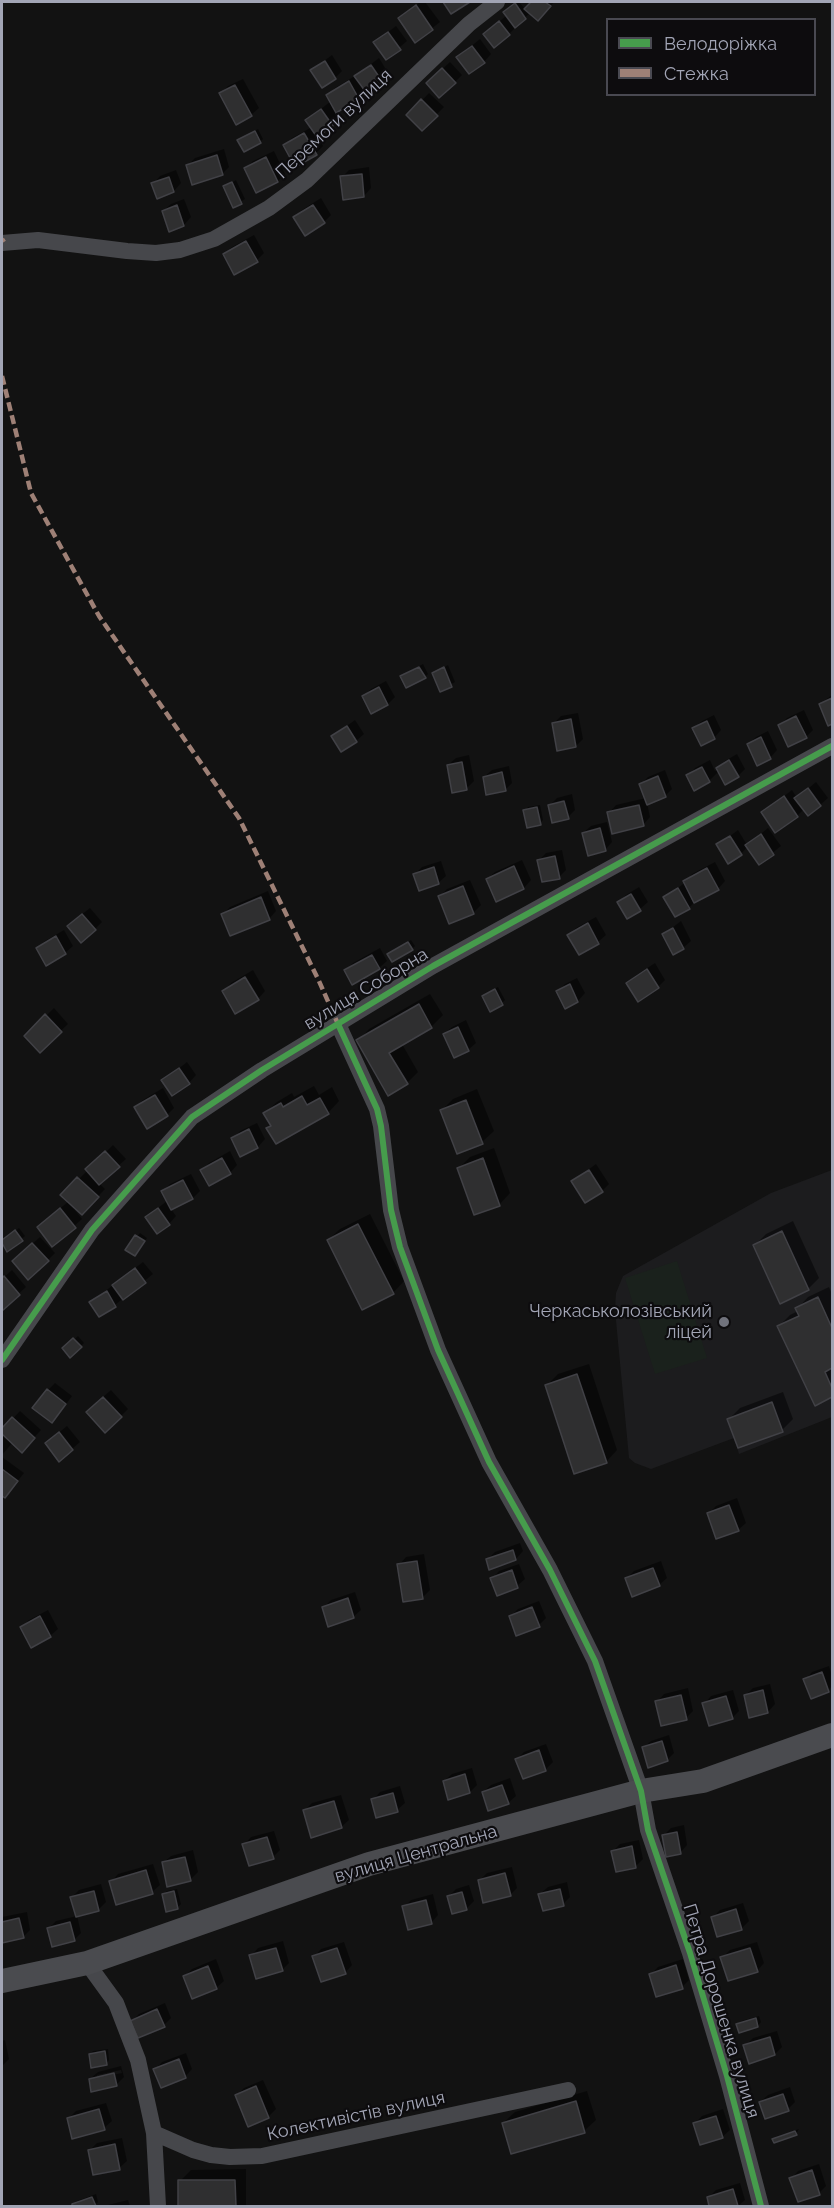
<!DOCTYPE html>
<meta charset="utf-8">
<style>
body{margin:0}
#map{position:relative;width:834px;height:2208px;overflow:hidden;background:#121212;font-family:Raleway,sans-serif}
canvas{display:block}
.frame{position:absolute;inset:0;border:3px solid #a2a5b5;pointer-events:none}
.legend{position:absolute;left:606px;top:18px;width:210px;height:78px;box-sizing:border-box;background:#0d0c0e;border:2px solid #494951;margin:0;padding:8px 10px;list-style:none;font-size:18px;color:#a2a5b5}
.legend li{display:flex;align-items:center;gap:12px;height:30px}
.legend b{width:30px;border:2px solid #494951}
</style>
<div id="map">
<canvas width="834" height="2208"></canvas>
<div class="frame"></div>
<ul class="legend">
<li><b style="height:8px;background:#469c4c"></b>Велодоріжка</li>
<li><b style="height:8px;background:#9e8076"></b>Стежка</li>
</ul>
</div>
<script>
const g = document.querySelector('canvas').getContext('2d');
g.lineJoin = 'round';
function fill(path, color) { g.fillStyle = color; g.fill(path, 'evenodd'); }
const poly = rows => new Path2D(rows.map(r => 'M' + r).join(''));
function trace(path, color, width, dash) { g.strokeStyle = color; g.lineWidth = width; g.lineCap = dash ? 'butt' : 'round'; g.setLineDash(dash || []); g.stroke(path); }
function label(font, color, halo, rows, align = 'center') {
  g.font = font + ' Raleway,sans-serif'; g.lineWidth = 4.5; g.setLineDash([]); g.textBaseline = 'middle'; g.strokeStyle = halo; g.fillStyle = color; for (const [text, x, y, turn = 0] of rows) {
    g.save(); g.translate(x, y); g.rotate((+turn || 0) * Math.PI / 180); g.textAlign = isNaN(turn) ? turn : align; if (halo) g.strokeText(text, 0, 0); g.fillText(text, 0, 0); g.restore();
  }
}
fill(poly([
 [832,1170,832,1417,739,1454,734,1438,651,1469,635,1463,629,1458,615,1310,616,1293,623,1276,771,1193]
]), '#1c1c1e');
fill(poly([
 [677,1261,707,1358,655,1374,625,1278]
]), '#1a211c');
fill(poly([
 [420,2,425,2,440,22,416,41,399,18],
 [519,2,529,14,515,26,516,27,509,34,485,34,507,15,508,9],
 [533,2,554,2,546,12,526,9],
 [396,26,407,41,387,58,375,42],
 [480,39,491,54,484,62,458,57],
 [332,55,342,71,335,78,312,70],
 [379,58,390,76,383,83,366,90,358,98,335,111,340,117,317,135,323,146,316,153,285,146,292,138,312,127,307,120,331,101,328,95,335,88,358,74],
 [450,62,462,75,455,82,435,76],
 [243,79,259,108,251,115,221,93,228,86],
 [429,93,444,107,422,129,408,115],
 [258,129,263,139,260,142,239,140],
 [224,149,229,167,222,174,188,165,195,158],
 [274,151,285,174,278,181,246,168,253,161],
 [369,167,371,188,364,196,342,177,349,170],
 [176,170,181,183,174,191,157,197,153,184,160,176],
 [236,180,245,199,234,206,225,187],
 [321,198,331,215,324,222,295,217,302,210],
 [184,199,191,217,184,225,170,230,163,211,171,204],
 [254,235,264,253,257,260,224,254,232,247],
 [423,664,428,674,425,677,405,674],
 [448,665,455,682,441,690,434,673],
 [386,681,395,697,388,704,372,712,364,696,371,689],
 [832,695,832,722,829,724,820,704],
 [804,710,813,730,806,737,780,725,787,718],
 [578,713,583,739,576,746,554,723,561,716],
 [714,715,721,730,714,738,694,728,702,721],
 [355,720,364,734,356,741,333,736],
 [768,731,777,750,770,758,748,744,756,737],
 [737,754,745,769,738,776,719,771,709,781,695,789,688,776,695,768,710,760,715,771,725,761],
 [469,755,474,781,466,789,448,765,456,758],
 [509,766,512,783,505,790,484,777,492,770],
 [665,770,672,789,665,796,647,803,650,817,643,825,609,813,616,805,646,798,641,784,648,777],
 [816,782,828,798,820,805,804,809,797,816,763,812,792,790,797,798],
 [572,794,575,810,568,817,550,805,557,798],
 [540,805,543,820,540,823,525,811,528,807],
 [607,822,612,842,605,850,583,833,591,826],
 [768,828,781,846,760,863,748,846,741,854,718,845,738,830,747,845],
 [562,850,566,870,559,877,539,860,546,853],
 [522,860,531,880,524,888,497,900,487,879,495,872],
 [441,861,446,876,438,883,415,874,422,867],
 [715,862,725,881,718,889,697,899,689,908,665,897,686,882,692,874],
 [470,880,481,905,473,913,440,896,447,889],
 [639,887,648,902,640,909,627,917,619,902,626,895],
 [268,891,276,911,269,919,223,914,230,907],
 [90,908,102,922,95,929,76,919],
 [596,917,606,935,598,942,579,953,569,935,576,928],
 [681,921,691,941,683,948,664,934],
 [64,930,73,946,65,953,47,964,38,948,45,941],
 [411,940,415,946,412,949,389,954],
 [380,948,387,961,379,968,346,970,353,963],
 [655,963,665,980,658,987,628,983,635,976],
 [253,970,265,991,258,999,224,991,231,983],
 [577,978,585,993,578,1001,565,1007,558,991,565,984],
 [498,987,505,1000,502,1003,487,993],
 [430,994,443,1015,431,1027,402,1044,418,1072,407,1083,358,1041,369,1029],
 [54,1008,68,1024,40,1051,26,1036],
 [466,1020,476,1043,468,1050,444,1034,452,1027],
 [187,1062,196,1075,189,1083,163,1081],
 [314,1086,319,1095,332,1087,339,1101,328,1113,268,1128,272,1125,265,1113,277,1102,292,1093,294,1097],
 [163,1088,174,1108,167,1115,136,1107,143,1100],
 [477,1089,494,1131,482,1142,458,1152,441,1111,453,1099],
 [257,1123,265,1139,258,1147,241,1155,233,1139,240,1131],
 [113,1145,126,1159,99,1183,105,1189,82,1213,72,1204,71,1205,82,1219,53,1245,46,1220,69,1201,63,1195],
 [494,1148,510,1193,499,1205,459,1168,470,1157],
 [230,1151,237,1165,230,1173,202,1170,209,1163],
 [596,1164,609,1184,602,1191,573,1181],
 [191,1174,200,1191,193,1198,171,1209,176,1216,169,1224,147,1217,168,1200,163,1191,170,1184],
 [370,1214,404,1281,393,1293,328,1240,340,1229],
 [793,1221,819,1278,808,1289,755,1245,766,1234],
 [19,1228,25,1236,8,1250,2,1241],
 [140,1233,147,1238,138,1251,127,1249],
 [40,1237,55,1253,48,1260,21,1254],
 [143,1262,153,1274,115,1305,91,1302],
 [12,1270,26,1287,2,1309,2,1279],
 [829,1287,832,1294,832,1396,815,1404,778,1327,790,1315,798,1311,797,1309,808,1297],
 [78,1336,84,1343,71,1356,64,1349],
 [589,1364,617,1450,606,1462,546,1386,558,1374],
 [55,1383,72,1396,59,1414,48,1390],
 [111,1390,128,1409,121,1416,95,1404],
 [783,1392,793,1419,782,1430,729,1419,740,1408],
 [20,1411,41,1430,29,1443,13,1442,2,1455,2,1430],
 [67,1426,80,1442,72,1449,46,1443],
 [2,1457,24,1473,5,1497,2,1494],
 [737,1498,746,1523,738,1530,709,1513,716,1506],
 [520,1543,523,1551,516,1559,487,1560,495,1552],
 [424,1554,430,1590,423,1597,399,1565,406,1557],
 [661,1561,667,1578,659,1585,627,1578,634,1571],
 [519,1564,525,1579,517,1586,492,1579,499,1571],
 [355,1592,361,1610,353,1617,324,1607,331,1600],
 [539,1601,546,1618,539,1625,510,1617,518,1609],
 [48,1610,58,1629,50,1636,22,1627,29,1620],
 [829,1666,832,1676,832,1686,828,1691,805,1680,812,1672],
 [770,1684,775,1704,768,1712,745,1696,753,1688],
 [688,1688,693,1711,686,1718,657,1702,664,1694],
 [733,1690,739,1711,732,1718,704,1704,711,1696],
 [669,1735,674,1753,667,1760,643,1748,651,1741],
 [546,1744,553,1762,545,1770,517,1759,524,1752],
 [472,1768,477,1785,470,1792,444,1781,452,1774],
 [510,1778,516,1796,508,1803,483,1792,491,1785],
 [400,1786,405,1803,397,1810,373,1800,380,1792],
 [341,1795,349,1820,341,1827,304,1811,312,1803],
 [684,1825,687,1845,680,1853,664,1835,671,1828],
 [274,1831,280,1850,273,1857,244,1845,251,1837],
 [639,1840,643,1859,636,1866,613,1851,620,1844],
 [193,1850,198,1872,190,1880,163,1863,171,1856],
 [153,1864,160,1885,152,1892,111,1882,118,1874],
 [512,1867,517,1888,510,1895,479,1881,487,1873],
 [567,1882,570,1897,563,1904,540,1894,548,1887],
 [101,1884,106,1902,98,1910,77,1915,81,1933,74,1940,49,1928,56,1921,77,1916,72,1897,79,1890],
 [469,1885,474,1901,466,1909,449,1896,456,1889],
 [177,1889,181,1904,177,1908,164,1894,167,1891],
 [433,1894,438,1915,431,1923,404,1907,411,1900],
 [743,1903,749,1921,741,1929,713,1917,720,1910],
 [27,1912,30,1930,23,1937,2,1942,2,1917],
 [283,1941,289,1963,282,1970,251,1956,258,1948],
 [344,1942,352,1965,345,1973,314,1957,321,1949],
 [757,1942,764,1963,757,1971,722,1958,730,1950],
 [216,1959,224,1981,216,1988,185,1976,192,1969],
 [683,1959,689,1980,682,1987,651,1974,658,1967],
 [165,2003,171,2018,164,2025,132,2021,139,2014],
 [759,2016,761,2022,758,2026,740,2031,738,2024,741,2021],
 [777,2031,782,2047,775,2054,745,2046,753,2038],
 [5,2040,9,2059,2,2066,2,2041],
 [108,2049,109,2060,106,2064,90,2054,93,2051],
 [186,2053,192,2069,185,2077,155,2070,162,2062],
 [121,2066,124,2077,116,2085,90,2079,98,2072],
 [121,2070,122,2073,97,2078,97,2075],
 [263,2080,276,2109,268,2117,237,2095,244,2088],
 [790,2087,795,2102,788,2109,760,2102,768,2095],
 [587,2091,596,2120,584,2131,503,2123,515,2112],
 [106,2103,112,2121,104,2128,68,2119,76,2111],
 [723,2109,730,2130,722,2137,695,2123,702,2116],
 [799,2129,796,2134,774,2140,777,2136],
 [122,2138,127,2161,119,2168,89,2151,97,2143],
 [819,2164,826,2186,819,2193,791,2179,798,2171],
 [246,2169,246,2206,180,2206,180,2181,191,2170],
 [740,2183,745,2200,738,2206,711,2206,708,2198,716,2190],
 [96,2194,98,2202,95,2205,74,2206,73,2204,77,2201],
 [128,2200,130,2206,106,2206,108,2205]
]), '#0007');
const building = poly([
 [443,2,470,2,451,14,443,2],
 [531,2,545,2,551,6,538,21,524,9,531,2],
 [515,3,526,19,515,28,503,12,515,3],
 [416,5,433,30,415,43,398,18,416,5],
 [499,21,510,35,494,48,483,34,499,21],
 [388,32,401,50,386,60,373,42,388,32],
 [472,46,485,63,469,74,456,57,472,46],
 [325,61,336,79,322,88,310,70,325,61],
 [371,65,384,84,368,95,354,76,371,65],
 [442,68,456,83,439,98,426,83,442,68],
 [349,81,359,99,336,113,326,95,349,81],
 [235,85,252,116,236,125,219,93,235,85],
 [421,99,438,116,422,131,406,115,421,99],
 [321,109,333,126,317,137,305,120,321,109],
 [255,131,261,143,244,152,237,140,255,131],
 [304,133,317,155,295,167,283,145,304,133],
 [217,155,223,175,192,185,186,165,217,155],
 [266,157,278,182,256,193,244,168,266,157],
 [362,174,364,197,343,200,340,176,362,174],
 [169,177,174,192,157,199,151,183,169,177],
 [232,182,242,204,233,208,223,186,232,182],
 [177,205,184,226,169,232,162,211,177,205],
 [313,205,325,223,305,236,293,217,313,205],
 [246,241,258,262,234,275,223,254,246,241],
 [419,667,426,678,406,688,400,676,419,667],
 [444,667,452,687,440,692,432,673,444,667],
 [379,687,388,705,371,714,362,696,379,687],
 [832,698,832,724,828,726,819,704,832,698],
 [796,716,807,738,788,747,778,725,796,716],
 [571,719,576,747,557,751,552,723,571,719],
 [707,721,715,739,701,746,692,728,707,721],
 [347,726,357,742,341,752,331,736,347,726],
 [761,737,771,759,757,766,747,744,761,737],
 [729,760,739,777,725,785,716,768,729,760],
 [462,762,467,790,452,793,447,765,462,762],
 [702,767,710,782,694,791,686,775,702,767],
 [502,772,506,791,486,795,483,777,502,772],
 [658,776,666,797,647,805,639,784,658,776],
 [808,788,821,806,808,816,794,798,808,788],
 [784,796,798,817,775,833,761,812,784,796],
 [564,801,569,819,552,823,548,805,564,801],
 [639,805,644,826,612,834,607,812,639,805],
 [537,807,541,825,527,828,523,810,537,807],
 [600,828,606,851,588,856,582,833,600,828],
 [761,834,774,855,759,865,745,845,761,834],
 [730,836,742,855,728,864,716,844,730,836],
 [555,856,560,879,542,882,537,860,555,856],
 [514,866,524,889,496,902,486,879,514,866],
 [434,867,439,884,419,891,413,874,434,867],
 [707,868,719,890,694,903,683,881,707,868],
 [463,886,474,914,449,924,438,896,463,886],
 [678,888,690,909,675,917,663,897,678,888],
 [631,894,641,911,627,919,617,902,631,894],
 [261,897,270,920,230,936,221,914,261,897],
 [82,914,96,930,81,943,67,926,82,914],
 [588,923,599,944,579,955,567,935,588,923],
 [673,928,684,949,673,955,662,934,673,928],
 [56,936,66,954,46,966,36,948,56,936],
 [408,942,413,950,392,962,387,954,408,942],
 [372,955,380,969,352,985,344,970,372,955],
 [647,969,659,988,638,1002,626,983,647,969],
 [245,977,259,1000,235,1014,222,991,245,977],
 [570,984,578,1002,565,1009,556,991,570,984],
 [495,989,503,1005,490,1012,482,996,495,989],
 [419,1004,432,1028,389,1053,408,1084,388,1096,356,1040,419,1004],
 [45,1014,62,1032,40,1053,24,1036,45,1014],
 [458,1027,469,1051,454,1058,443,1034,458,1027],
 [179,1068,190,1084,172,1096,161,1080,179,1068],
 [155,1095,168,1116,147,1129,134,1107,155,1095],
 [302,1096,307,1105,320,1098,329,1114,276,1144,266,1128,271,1126,263,1113,281,1103,283,1107,302,1096],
 [466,1100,483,1144,457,1154,440,1110,466,1100],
 [249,1129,258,1148,240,1157,231,1138,249,1129],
 [105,1151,120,1167,99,1185,85,1169,105,1151],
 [222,1158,231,1174,209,1186,200,1170,222,1158],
 [483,1158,500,1206,474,1215,457,1168,483,1158],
 [589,1170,603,1192,585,1203,571,1181,589,1170],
 [77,1177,99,1197,82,1215,60,1195,77,1177],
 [183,1180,193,1199,171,1210,161,1191,183,1180],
 [60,1208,76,1228,52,1247,37,1227,60,1208],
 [158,1208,170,1225,157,1234,145,1217,158,1208],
 [358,1224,394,1294,362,1310,327,1240,358,1224],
 [15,1230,23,1241,7,1252,2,1243,2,1240,15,1230],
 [782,1231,809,1290,780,1304,753,1245,782,1231],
 [135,1235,145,1241,135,1256,125,1250,135,1235],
 [32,1243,49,1261,28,1280,12,1261,32,1243],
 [135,1268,146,1283,123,1300,112,1285,135,1268],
 [4,1276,20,1295,2,1311,2,1278,4,1276],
 [107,1291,116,1307,99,1317,89,1302,107,1291],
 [818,1297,832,1328,832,1368,825,1372,832,1388,832,1397,815,1406,777,1326,799,1316,795,1308,818,1297],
 [73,1338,82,1347,70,1358,62,1348,73,1338],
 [577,1374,607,1463,574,1474,545,1385,577,1374],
 [47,1389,66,1404,52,1423,32,1408,47,1389],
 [103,1397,122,1417,105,1433,86,1412,103,1397],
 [772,1402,783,1432,738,1448,727,1419,772,1402],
 [12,1417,35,1438,22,1453,2,1434,2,1428,12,1417],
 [59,1432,73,1450,59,1462,45,1443,59,1432],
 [2,1469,18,1481,5,1498,2,1496,2,1469],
 [729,1505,739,1531,716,1539,707,1513,729,1505],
 [513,1550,516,1560,489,1570,486,1559,513,1550],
 [417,1561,423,1599,403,1602,397,1564,417,1561],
 [653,1568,660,1586,632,1597,625,1578,653,1568],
 [512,1570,518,1588,497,1596,490,1578,512,1570],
 [348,1598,354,1618,328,1627,322,1607,348,1598],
 [532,1607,540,1627,516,1636,509,1616,532,1607],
 [40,1616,51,1637,31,1648,20,1627,40,1616],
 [822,1672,829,1692,811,1699,803,1679,822,1672],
 [763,1690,768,1713,749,1718,744,1695,763,1690],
 [681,1695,687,1720,661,1726,655,1701,681,1695],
 [726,1696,733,1719,709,1726,702,1703,726,1696],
 [662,1741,668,1761,648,1768,642,1747,662,1741],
 [539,1750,546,1771,523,1779,515,1759,539,1750],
 [465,1774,470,1793,448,1800,443,1781,465,1774],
 [502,1785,509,1804,488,1811,482,1792,502,1785],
 [393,1793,398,1812,376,1818,371,1799,393,1793],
 [334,1801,342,1828,311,1838,303,1810,334,1801],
 [677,1832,681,1854,666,1857,662,1835,677,1832],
 [267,1837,274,1859,249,1866,242,1844,267,1837],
 [632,1846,636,1868,616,1872,611,1851,632,1846],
 [185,1857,191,1881,167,1887,162,1862,185,1857],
 [146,1870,153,1894,116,1905,109,1881,146,1870],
 [505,1873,511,1896,483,1903,478,1880,505,1873],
 [560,1889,564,1906,543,1911,538,1894,560,1889],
 [94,1891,99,1911,76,1917,70,1897,94,1891],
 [174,1891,178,1909,166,1912,162,1894,174,1891],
 [462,1892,467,1910,452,1914,447,1896,462,1892],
 [426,1900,432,1924,408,1930,402,1906,426,1900],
 [736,1909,742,1930,717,1937,711,1917,736,1909],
 [19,1918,24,1938,2,1943,2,1922,19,1918],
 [70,1922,75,1941,52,1947,47,1928,70,1922],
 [276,1948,283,1971,256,1979,249,1955,276,1948],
 [337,1948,346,1974,321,1982,312,1956,337,1948],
 [750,1948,758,1972,728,1981,720,1957,750,1948],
 [676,1965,683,1989,656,1997,649,1974,676,1965],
 [208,1966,217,1989,192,1999,183,1976,208,1966],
 [157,2009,165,2027,138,2038,130,2021,157,2009],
 [756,2018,758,2027,739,2033,736,2024,756,2018],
 [770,2037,775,2055,749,2064,743,2045,770,2037],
 [105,2051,107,2065,91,2068,89,2054,105,2051],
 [179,2059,186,2078,161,2088,153,2069,179,2059],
 [114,2073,117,2086,91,2092,89,2079,114,2073],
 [256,2086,269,2118,248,2127,235,2095,256,2086],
 [783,2094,789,2111,765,2119,759,2102,783,2094],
 [576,2101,585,2133,511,2154,502,2123,576,2101],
 [99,2109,105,2130,72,2139,67,2118,99,2109],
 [716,2116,723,2138,700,2145,693,2123,716,2116],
 [795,2131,797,2135,774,2143,772,2139,795,2131],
 [115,2144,120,2170,93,2175,88,2150,115,2144],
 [812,2170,820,2195,798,2202,789,2178,812,2170],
 [178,2180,235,2180,236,2206,178,2206,178,2180],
 [733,2189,738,2206,709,2206,707,2197,733,2189],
 [92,2197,96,2206,72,2206,72,2204,92,2197]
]);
fill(building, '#2f2f30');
trace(building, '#414146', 1.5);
trace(poly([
 [2,243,38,240,127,251,156,253,180,250,214,239,269,208,307,180,469,24,497,2],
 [338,1024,377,1109,381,1126,391,1210,400,1247,438,1350,489,1462,550,1570,595,1661,641,1791,648,1830,690,1953,727,2076,761,2206],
 [2,1360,92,1230,192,1117,262,1070,433,966,832,746],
 [87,1963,116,2003,138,2060,154,2133,158,2206],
 [154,2133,193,2150,211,2155,230,2157,262,2156,568,2090]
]), '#46474b', 16);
trace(poly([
 [2,1981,87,1963,369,1864,641,1791,703,1781,832,1735]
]), '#4a4b4f', 24);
trace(poly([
 [2,239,4,242],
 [2,376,31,493,99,616,239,818,319,981,338,1024]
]), '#9e8076', 4.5, [9, 4.5]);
trace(poly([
 [338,1024,377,1109,381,1126,391,1210,400,1247,438,1350,489,1462,550,1570,595,1661,641,1791,648,1830,690,1953,727,2076,761,2206],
 [2,1360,92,1230,192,1117,262,1070,433,966,832,746]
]), '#469c4c', 6);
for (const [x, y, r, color] of [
 [724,1322,6,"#70727c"]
]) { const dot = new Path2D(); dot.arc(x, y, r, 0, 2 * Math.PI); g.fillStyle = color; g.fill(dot); trace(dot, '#0d0c0e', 2); }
label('18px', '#a2a5b5', '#0d0c0e', [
 ["Перемоги вулиця",334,124,-43],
 ["вулиця Соборна",366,989,-31],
 ["вулиця Центральна",416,1854,-16],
 ["Петра Дорошенка вулиця",721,2011,73],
 ["Колективістів вулиця",356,2116,-12]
]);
label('18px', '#a2a5b5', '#0d0c0e', [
 ["Черкаськолозівський",712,1312],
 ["ліцей",712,1333]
], 'right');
</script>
